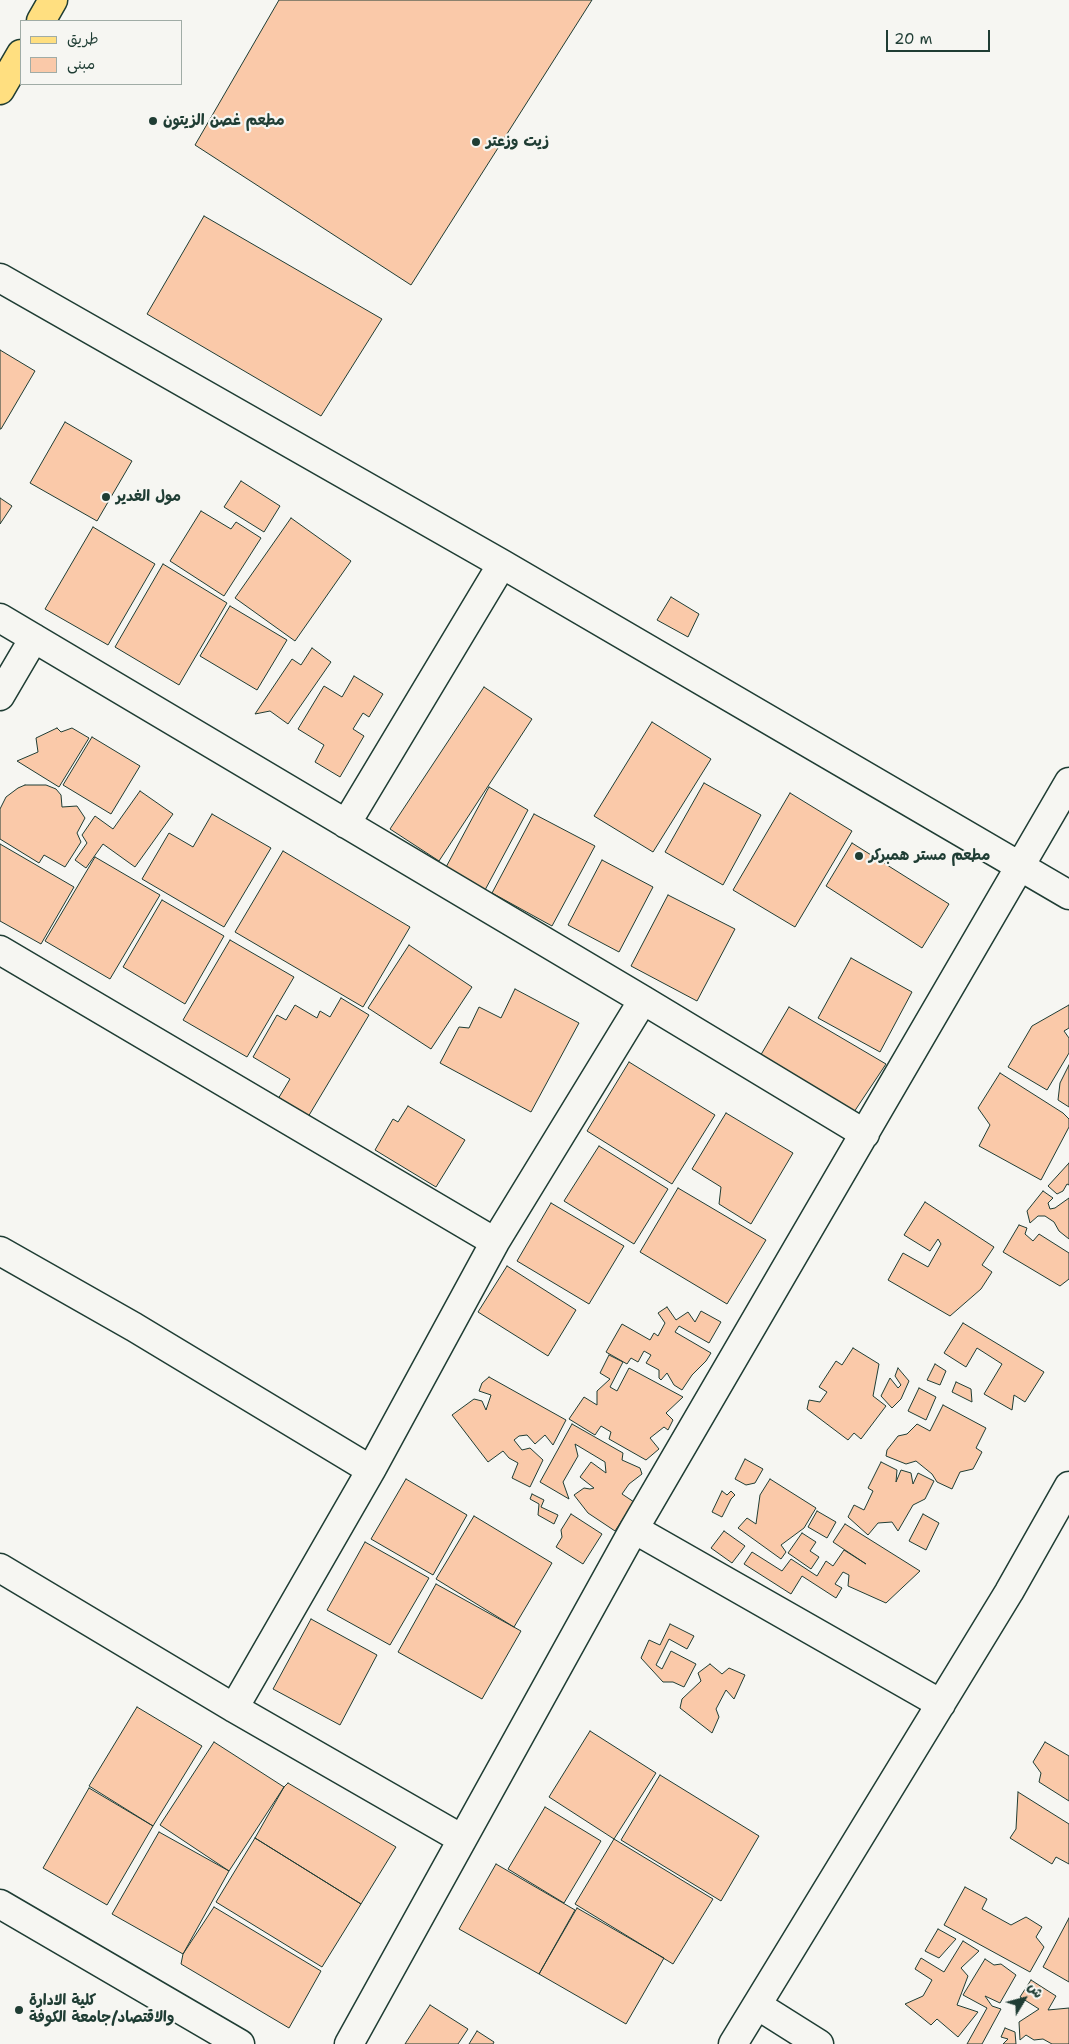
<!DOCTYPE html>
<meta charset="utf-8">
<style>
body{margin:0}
#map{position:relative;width:1069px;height:2044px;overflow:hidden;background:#f6f6f2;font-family:"Shantell Sans","Playpen Sans Arabic",sans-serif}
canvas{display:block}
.legend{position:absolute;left:20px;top:20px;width:162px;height:65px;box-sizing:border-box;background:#f6f6f2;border:1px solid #a0aca6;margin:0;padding:6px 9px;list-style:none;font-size:15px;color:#1f3d34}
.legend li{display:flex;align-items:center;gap:10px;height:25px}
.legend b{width:25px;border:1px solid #a0aca6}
.north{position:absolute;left:999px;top:1974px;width:50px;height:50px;-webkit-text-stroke:4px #f6f6f2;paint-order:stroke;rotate:53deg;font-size:14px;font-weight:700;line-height:20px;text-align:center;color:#1f3d34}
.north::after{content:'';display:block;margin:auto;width:18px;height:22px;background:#1f3d34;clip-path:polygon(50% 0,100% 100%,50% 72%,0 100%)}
.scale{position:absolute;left:886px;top:30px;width:104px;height:22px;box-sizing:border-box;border:2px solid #1f3d34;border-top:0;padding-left:6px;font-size:15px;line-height:18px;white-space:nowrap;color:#1f3d34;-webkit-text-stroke:4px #f6f6f2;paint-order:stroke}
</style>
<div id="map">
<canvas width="1069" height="2044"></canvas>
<ul class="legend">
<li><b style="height:6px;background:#ffdf80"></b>طريق</li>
<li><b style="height:14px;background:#fac9a9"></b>مبنى</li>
</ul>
<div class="north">ش</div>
<div class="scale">20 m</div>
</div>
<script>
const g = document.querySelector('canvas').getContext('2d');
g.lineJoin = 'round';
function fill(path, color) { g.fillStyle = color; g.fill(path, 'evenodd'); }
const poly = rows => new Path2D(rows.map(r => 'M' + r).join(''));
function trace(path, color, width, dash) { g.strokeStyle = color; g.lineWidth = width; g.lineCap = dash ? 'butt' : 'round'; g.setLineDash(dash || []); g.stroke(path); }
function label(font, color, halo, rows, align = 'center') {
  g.font = font + ' "Shantell Sans","Playpen Sans Arabic",sans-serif'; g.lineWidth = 4.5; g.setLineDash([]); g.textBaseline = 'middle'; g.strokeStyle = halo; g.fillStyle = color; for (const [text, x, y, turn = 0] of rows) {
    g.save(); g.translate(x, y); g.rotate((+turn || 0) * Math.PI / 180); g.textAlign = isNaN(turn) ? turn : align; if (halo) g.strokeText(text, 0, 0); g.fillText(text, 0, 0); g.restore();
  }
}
const building = poly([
 [279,0,592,0,411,285,195,145,279,0],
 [204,216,382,319,321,416,147,314,204,216],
 [0,350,35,371,1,429,0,429,0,350],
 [65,422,132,461,97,521,30,483,65,422],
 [241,481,280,506,264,532,224,507,241,481],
 [0,498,12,506,0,524,0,498],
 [201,511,231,529,236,522,261,538,224,596,170,561,201,511],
 [291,518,351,561,295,641,235,598,291,518],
 [93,527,155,564,108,645,45,609,93,527],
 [163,564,227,603,179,685,115,647,163,564],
 [671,597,699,614,688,637,657,620,671,597],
 [230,606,287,640,257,690,200,656,230,606],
 [312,648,331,662,288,724,270,711,255,714,292,659,301,665,312,648],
 [354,676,383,694,369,717,363,713,353,729,364,736,340,777,315,762,324,745,298,729,324,686,342,697,354,676],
 [484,687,532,719,439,861,390,829,484,687],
 [652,722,711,759,653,852,594,816,652,722],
 [57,728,61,732,72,728,89,738,59,787,17,761,38,752,36,738,57,728],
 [92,737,140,766,111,814,63,785,92,737],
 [704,783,761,815,723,885,665,852,704,783],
 [25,785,46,785,56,789,61,795,62,807,77,806,85,818,77,833,81,842,65,867,44,855,39,863,0,839,0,809,6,797,18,788,25,785],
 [489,787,528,810,485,890,445,869,489,787],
 [140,791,173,814,135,867,103,844,86,868,75,860,87,843,82,835,95,816,113,829,140,791],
 [790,793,852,831,795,927,733,890,790,793],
 [212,814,271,848,224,927,142,879,169,833,193,847,212,814],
 [534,814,595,846,552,926,492,893,534,814],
 [852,843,949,904,922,948,826,886,852,843],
 [0,844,74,887,41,944,0,921,0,844],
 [283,851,410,927,363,1007,235,932,283,851],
 [95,857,160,895,110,979,45,941,95,857],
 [602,860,653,887,619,952,568,925,602,860],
 [668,895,735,929,697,1001,631,966,668,895],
 [162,900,224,936,185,1004,123,967,162,900],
 [230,940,294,977,247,1057,183,1020,230,940],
 [409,945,472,987,431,1049,368,1008,409,945],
 [851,958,912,992,880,1052,818,1018,851,958],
 [515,989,579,1023,531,1112,440,1063,459,1027,469,1028,479,1007,501,1018,515,989],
 [341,998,369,1015,302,1127,272,1109,290,1079,253,1057,277,1015,286,1020,295,1005,317,1018,320,1011,330,1017,341,998],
 [1069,1005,1069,1028,1064,1031,1069,1038,1069,1053,1047,1090,1008,1067,1032,1026,1069,1005],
 [789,1007,886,1064,852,1115,759,1058,789,1007],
 [629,1062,715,1115,672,1184,587,1131,629,1062],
 [1069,1065,1069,1107,1058,1100,1060,1083,1069,1065],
 [1000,1073,1063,1113,1069,1119,1069,1127,1041,1180,979,1146,990,1125,978,1108,1000,1073],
 [408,1106,465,1140,436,1187,375,1150,393,1119,398,1122,408,1106],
 [726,1113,793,1153,751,1224,719,1204,721,1187,692,1169,726,1113],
 [599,1146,668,1189,634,1244,564,1201,599,1146],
 [1069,1163,1069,1185,1067,1184,1063,1191,1057,1194,1048,1186,1069,1163],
 [678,1188,766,1240,727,1304,640,1252,678,1188],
 [1043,1191,1053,1198,1048,1203,1050,1209,1055,1208,1069,1198,1069,1239,1059,1231,1054,1222,1045,1216,1038,1216,1030,1223,1027,1211,1043,1191],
 [925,1202,994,1247,982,1265,992,1272,981,1289,950,1316,888,1280,903,1253,928,1267,941,1244,938,1239,930,1251,904,1235,925,1202],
 [551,1203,624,1246,589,1304,517,1261,551,1203],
 [1019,1225,1027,1228,1025,1234,1033,1241,1039,1234,1069,1253,1069,1279,1060,1286,1003,1252,1019,1225],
 [507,1266,576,1310,548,1356,478,1312,507,1266],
 [667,1307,676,1320,688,1312,695,1322,701,1311,721,1322,709,1343,679,1326,675,1332,711,1353,706,1361,692,1375,682,1390,674,1385,667,1373,661,1380,659,1378,659,1370,646,1363,651,1355,644,1351,638,1362,631,1358,627,1364,606,1352,622,1324,650,1340,654,1333,658,1336,665,1323,658,1313,667,1307],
 [963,1323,1044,1372,1025,1402,1014,1395,1012,1410,984,1394,1002,1364,977,1348,966,1367,944,1353,963,1323],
 [853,1348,879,1364,873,1396,886,1406,861,1439,854,1433,848,1440,807,1409,809,1400,820,1402,827,1392,819,1387,836,1361,842,1365,853,1348],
 [609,1355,623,1362,610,1387,617,1391,629,1368,683,1397,666,1413,673,1420,668,1430,664,1427,650,1438,659,1449,646,1460,609,1439,611,1432,601,1426,595,1435,569,1419,584,1397,597,1405,597,1391,610,1379,600,1373,609,1355],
 [935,1364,946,1371,940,1385,927,1380,935,1364],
 [898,1368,909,1381,901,1399,892,1408,881,1396,890,1378,898,1388,901,1385,895,1376,898,1368],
 [489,1377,566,1420,553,1445,545,1435,535,1444,527,1435,519,1436,514,1440,522,1450,530,1448,543,1460,530,1487,512,1478,518,1463,509,1458,503,1451,488,1462,452,1415,474,1399,482,1401,486,1410,491,1395,479,1391,482,1383,489,1377],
 [956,1382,971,1389,972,1402,952,1392,956,1382],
 [919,1388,936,1397,926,1420,908,1411,919,1388],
 [943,1405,986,1428,976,1448,982,1452,973,1469,960,1472,952,1489,937,1482,932,1474,916,1461,906,1464,886,1456,887,1450,898,1436,907,1434,917,1424,930,1431,943,1405],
 [572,1424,623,1453,622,1460,640,1468,642,1474,629,1484,622,1494,634,1502,615,1531,588,1513,574,1495,584,1488,590,1489,594,1488,580,1477,591,1462,606,1473,605,1462,575,1444,578,1456,563,1482,569,1499,540,1482,572,1424],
 [745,1459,763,1469,755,1483,746,1485,735,1479,745,1459],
 [881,1462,897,1470,896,1482,901,1470,911,1473,913,1484,918,1473,934,1481,925,1499,913,1505,898,1531,892,1522,878,1523,868,1535,848,1517,854,1505,864,1510,873,1491,868,1488,881,1462],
 [406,1479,467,1515,433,1575,371,1539,406,1479],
 [770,1479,816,1508,804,1528,781,1545,786,1552,781,1559,738,1528,747,1518,756,1524,760,1495,770,1479],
 [722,1491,727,1495,731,1491,735,1495,731,1499,722,1517,712,1512,722,1491],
 [532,1494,544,1500,541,1507,558,1515,554,1524,538,1515,539,1504,530,1499,532,1494],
 [817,1511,836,1522,827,1538,808,1527,817,1511],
 [571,1514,602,1534,583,1564,556,1547,562,1537,561,1530,571,1514],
 [923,1514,939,1523,926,1550,909,1541,923,1514],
 [474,1516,552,1563,514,1627,436,1579,474,1516],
 [845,1524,920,1571,886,1603,848,1586,849,1575,843,1572,835,1584,842,1588,836,1598,802,1576,791,1594,744,1564,752,1552,782,1571,791,1559,817,1576,826,1561,833,1566,844,1550,866,1564,833,1542,845,1524],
 [724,1531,745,1546,732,1563,711,1548,724,1531],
 [802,1533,816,1542,810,1551,819,1557,811,1569,788,1553,802,1533],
 [365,1542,429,1578,390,1645,327,1610,365,1542],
 [436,1584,521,1631,482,1699,398,1652,436,1584],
 [311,1619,377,1655,340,1725,273,1689,311,1619],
 [670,1624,694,1636,687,1649,669,1639,656,1665,662,1669,671,1651,696,1664,684,1687,673,1682,663,1682,641,1658,649,1640,660,1645,670,1624],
 [710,1664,722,1674,729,1668,745,1675,734,1699,726,1690,716,1709,719,1717,712,1733,680,1708,682,1699,701,1681,698,1673,710,1664],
 [137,1707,202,1746,153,1826,89,1786,137,1707],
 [590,1731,656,1773,614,1839,549,1797,590,1731],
 [214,1742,284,1787,229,1871,160,1825,214,1742],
 [1045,1742,1069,1756,1069,1801,1039,1782,1041,1773,1033,1762,1045,1742],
 [660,1775,759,1836,721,1901,621,1840,660,1775],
 [288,1783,396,1847,361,1904,255,1838,284,1787,288,1783],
 [89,1788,153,1826,107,1905,43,1868,89,1788],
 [1018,1792,1069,1824,1069,1864,1056,1857,1052,1864,1010,1838,1016,1829,1018,1792],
 [545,1807,601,1841,564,1903,508,1869,545,1807],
 [159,1832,229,1871,183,1954,112,1914,159,1832],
 [255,1838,361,1904,322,1967,216,1902,255,1838],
 [614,1839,713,1899,673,1964,575,1904,614,1839],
 [496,1864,575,1910,539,1974,459,1929,496,1864],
 [965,1887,987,1899,982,1909,1011,1925,1026,1917,1042,1927,1036,1937,1044,1947,1030,1972,944,1925,965,1887],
 [214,1907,321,1971,289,2028,181,1964,183,1954,214,1907],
 [577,1908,664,1958,626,2024,539,1974,577,1908],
 [1069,1918,1069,1982,1043,1967,1069,1918],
 [938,1929,956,1939,939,1958,925,1951,938,1929],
 [963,1941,979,1951,961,1968,968,1976,957,2005,978,2012,958,2037,937,2019,931,2025,905,2004,923,1996,932,1980,915,1969,921,1958,944,1972,963,1941],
 [985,1959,994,1965,1001,1964,1016,1975,1000,2003,985,1996,992,2006,1001,2009,982,2044,967,2044,987,2008,963,1995,985,1959],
 [1031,1980,1056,1996,1048,2010,1069,2008,1069,2044,1052,2044,1043,2039,1034,2040,1026,2035,1020,2040,1019,2022,1039,2009,1020,1997,1031,1980],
 [430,2005,468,2029,458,2044,405,2044,430,2005],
 [1005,2028,1015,2032,1016,2044,1003,2044,1008,2039,1001,2037,1005,2028],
 [477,2031,494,2042,493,2044,469,2044,477,2031]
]);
fill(building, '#fac9a9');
trace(building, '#1f3d34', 1);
const minor = poly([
 [0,278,502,564,1069,895],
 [0,618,643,1000,865,1134],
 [0,696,34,638],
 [346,824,502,564],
 [0,950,495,1242],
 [0,1251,134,1327,371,1470],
 [634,1529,941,1704],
 [0,1568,234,1708,462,1839],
 [234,1708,371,1470,495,1242,643,1000],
 [0,1904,240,2044],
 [757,2005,819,2044],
 [349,2044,634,1529,1069,782],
 [733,2044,1009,1592,1069,1486]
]);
const major = poly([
 [41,21,53,0],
 [0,90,21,54]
]);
trace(minor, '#1f3d34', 31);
trace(major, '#1f3d34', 31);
trace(minor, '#f6f6f2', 28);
trace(major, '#ffdf80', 28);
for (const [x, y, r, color] of [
 [153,121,5,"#1f3d34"],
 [476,142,5,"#1f3d34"],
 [106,497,5,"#1f3d34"],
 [859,856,5,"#1f3d34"],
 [19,2010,5,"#1f3d34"]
]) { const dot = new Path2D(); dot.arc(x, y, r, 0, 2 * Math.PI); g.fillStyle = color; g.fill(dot); trace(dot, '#f6f6f2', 2); }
label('bold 15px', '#1f3d34', '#f6f6f2', [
 ["مطعم غصن الزيتون",163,121],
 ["زيت وزعتر",486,142],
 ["مول الغدير",116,497],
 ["مطعم مستر همبركر",869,856],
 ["كلية الادارة",29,2001],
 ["والاقتصاد/جامعة الكوفة",29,2018]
], 'left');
</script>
